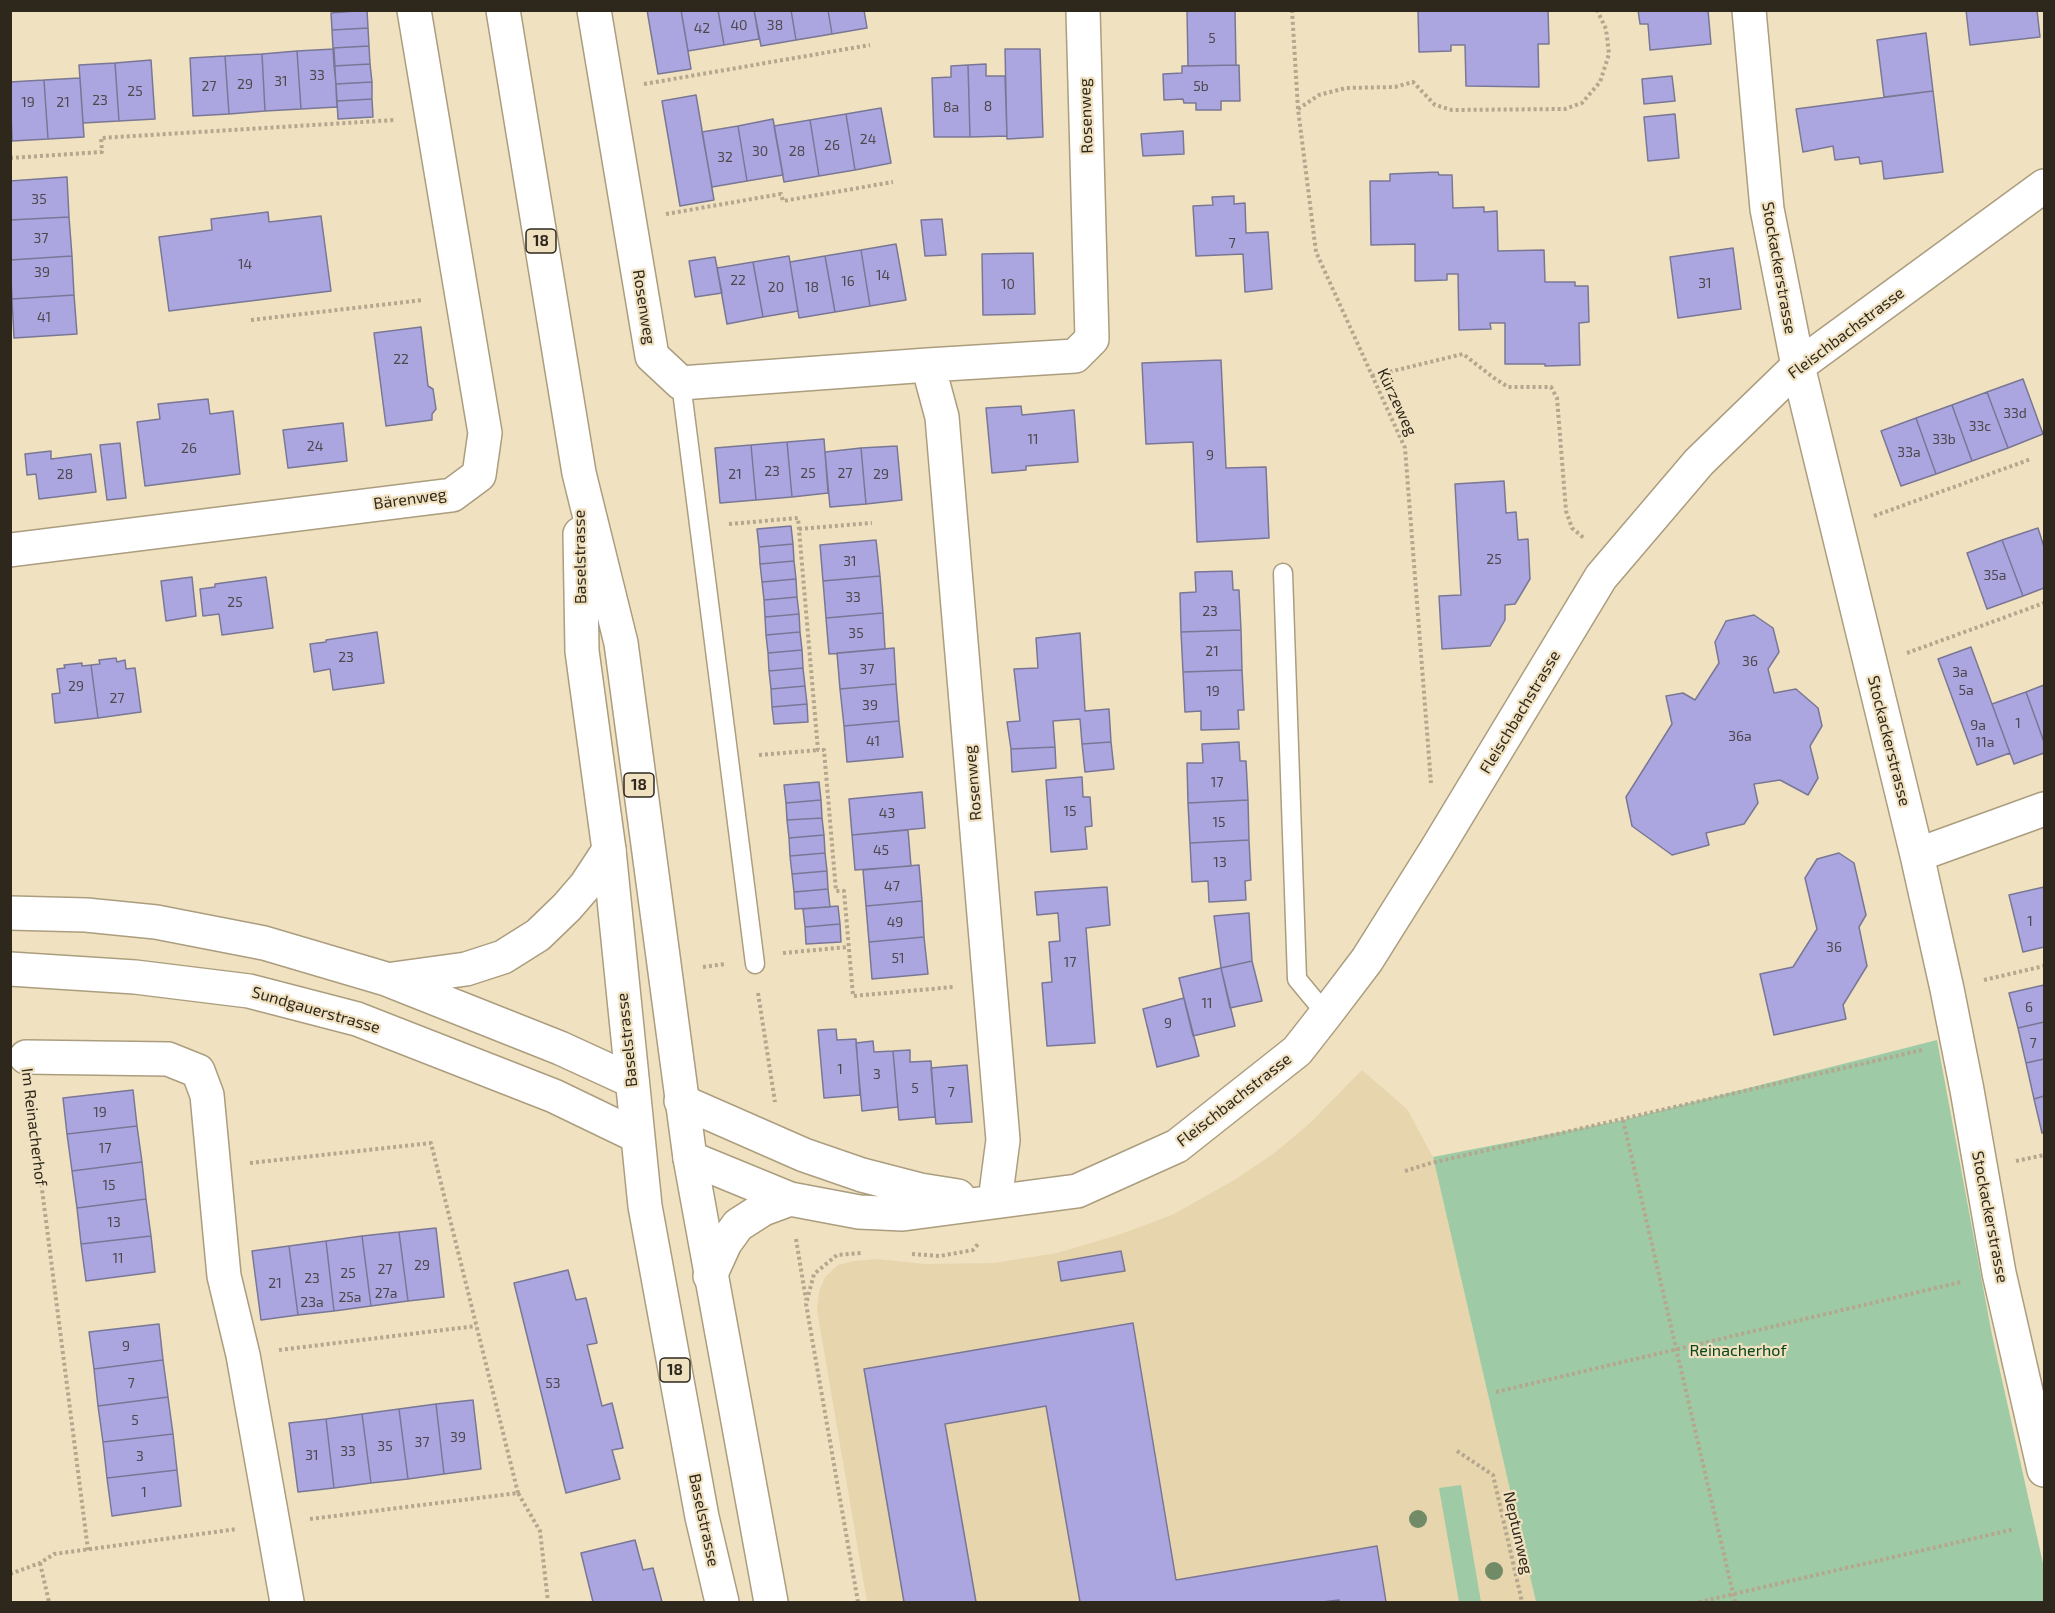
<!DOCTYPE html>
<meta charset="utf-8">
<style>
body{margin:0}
#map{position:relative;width:2055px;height:1613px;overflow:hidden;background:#f0e1c1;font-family:"Exo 2",sans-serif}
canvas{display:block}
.frame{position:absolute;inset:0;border:12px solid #2e281c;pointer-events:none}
</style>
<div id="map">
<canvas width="2055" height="1613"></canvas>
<div class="frame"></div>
</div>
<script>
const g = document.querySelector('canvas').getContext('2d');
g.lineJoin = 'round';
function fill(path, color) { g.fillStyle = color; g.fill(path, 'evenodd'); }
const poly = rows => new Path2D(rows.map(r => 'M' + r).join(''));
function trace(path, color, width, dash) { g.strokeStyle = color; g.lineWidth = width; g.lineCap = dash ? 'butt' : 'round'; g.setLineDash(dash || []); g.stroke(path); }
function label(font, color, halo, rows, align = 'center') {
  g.font = font + ' "Exo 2",sans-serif'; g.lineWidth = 4.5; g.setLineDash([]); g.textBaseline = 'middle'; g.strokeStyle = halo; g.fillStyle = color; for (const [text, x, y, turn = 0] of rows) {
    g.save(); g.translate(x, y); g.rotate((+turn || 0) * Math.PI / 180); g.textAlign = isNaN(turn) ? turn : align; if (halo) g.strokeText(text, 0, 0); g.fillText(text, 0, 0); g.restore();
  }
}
fill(poly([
 [1362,1070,1407,1109,1433,1157,1536,1602,867,1602,817,1310,819,1292,825,1277,838,1265,854,1261,877,1259,925,1264,994,1263,1057,1253,1121,1234,1174,1214,1236,1179,1273,1154,1308,1125]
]), '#e7d5ae');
fill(poly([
 [1937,1040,1992,1335,2044,1568,2044,1602,1536,1602,1433,1157,1623,1120],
 [1461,1485,1481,1602,1459,1602,1439,1488]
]), '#9ecba5');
const building = poly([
 [367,10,368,28,332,30,331,13,367,10],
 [647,10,681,10,691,69,658,74,647,10],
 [681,10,718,10,724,45,688,51,681,10],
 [718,10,754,10,759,39,724,45,718,10],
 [754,10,791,10,796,40,761,46,754,10],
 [791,10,828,10,832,34,796,40,791,10],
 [828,10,864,10,867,28,832,34,828,10],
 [1187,10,1235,10,1236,65,1188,66,1187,10],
 [1418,10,1548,10,1549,44,1538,44,1539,87,1466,86,1465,45,1451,45,1451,51,1419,52,1418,10],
 [1638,10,1708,10,1711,44,1650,50,1648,24,1640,24,1638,10],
 [1966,10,2037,10,2040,37,1970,45,1966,10],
 [368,28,369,46,333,48,332,30,368,28],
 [1926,33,1933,91,1884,97,1877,40,1926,33],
 [369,46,370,64,334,66,333,48,369,46],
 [334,49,337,107,301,109,297,51,334,49],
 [1005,49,1040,49,1043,137,1007,139,1005,49],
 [297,51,301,109,265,111,262,54,297,51],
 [262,54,265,111,229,114,225,56,262,54],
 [225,56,229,114,193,116,190,58,225,56],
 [151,60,155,119,119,121,115,63,151,60],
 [115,63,119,121,83,123,79,65,115,63],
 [370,64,372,82,336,84,334,66,370,64],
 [986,64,986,76,1005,76,1007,136,970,137,968,65,986,64],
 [968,65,970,137,934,137,932,78,951,77,951,66,968,65],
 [1239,65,1240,101,1221,101,1221,110,1196,110,1196,103,1184,103,1183,99,1164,100,1163,74,1182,73,1182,66,1239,65],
 [1672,76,1675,101,1644,104,1642,79,1672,76],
 [80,78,84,137,48,139,44,80,80,78],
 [44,80,48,139,12,141,10,82,44,80],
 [372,82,372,99,337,101,336,84,372,82],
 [1933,91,1943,172,1884,179,1882,161,1860,164,1859,157,1835,160,1833,146,1803,152,1796,109,1933,91],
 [696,95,714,200,680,206,662,101,696,95],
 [372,99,373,117,338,119,337,101,372,99],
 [881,108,891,163,855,170,846,114,881,108],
 [846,114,855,170,819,176,810,120,846,114],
 [1675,114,1679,158,1648,161,1644,117,1675,114],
 [773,119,783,175,747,181,738,126,773,119],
 [810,120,819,176,784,182,774,126,810,120],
 [738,126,747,181,712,187,702,132,738,126],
 [1183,131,1184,154,1143,156,1141,134,1183,131],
 [1438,172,1439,175,1452,175,1453,208,1484,207,1484,212,1497,211,1498,251,1544,250,1545,282,1575,282,1575,286,1588,286,1589,322,1579,323,1580,365,1545,366,1545,364,1505,364,1505,323,1490,323,1491,329,1459,330,1458,274,1447,274,1447,280,1415,281,1415,244,1371,245,1370,181,1390,181,1390,174,1438,172],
 [67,177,69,217,10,220,10,181,67,177],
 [1234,196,1234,204,1245,203,1246,233,1268,232,1272,289,1245,292,1243,254,1196,256,1193,206,1213,205,1212,197,1234,196],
 [268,212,269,222,321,216,331,291,169,311,159,237,212,230,211,219,268,212],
 [69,217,72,256,10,260,10,220,69,217],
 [942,219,946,255,925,256,921,220,942,219],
 [896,244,906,300,870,306,861,250,896,244],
 [1733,248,1741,309,1678,318,1670,257,1733,248],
 [861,250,870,306,835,312,825,256,861,250],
 [1033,253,1035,314,983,315,982,254,1033,253],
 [72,256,74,295,12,299,10,260,72,256],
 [789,256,798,311,763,317,753,262,789,256],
 [825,256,835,312,799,318,790,262,825,256],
 [715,257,722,293,695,297,689,261,715,257],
 [753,262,763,317,727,324,717,268,753,262],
 [74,295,77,334,14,338,12,299,74,295],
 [421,327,428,386,433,389,436,409,432,414,432,420,386,426,374,333,421,327],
 [1221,360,1226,468,1266,467,1269,538,1197,542,1193,442,1146,444,1142,363,1221,360],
 [2023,379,2043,434,2008,448,1987,392,2023,379],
 [1987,392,2008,448,1972,461,1952,405,1987,392],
 [208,399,210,414,233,411,240,474,145,486,137,422,160,419,158,404,208,399],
 [1952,405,1972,461,1936,474,1916,418,1952,405],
 [1021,406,1022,415,1074,410,1078,462,1026,466,1026,470,992,473,986,408,1021,406],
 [1916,418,1936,474,1901,486,1881,431,1916,418],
 [343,423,347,461,288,468,283,430,343,423],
 [824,439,828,493,792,497,787,442,824,439],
 [787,442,792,497,756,500,751,445,787,442],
 [120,443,126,498,107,500,100,445,120,443],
 [751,445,756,500,720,503,715,448,751,445],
 [897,446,902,500,866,504,861,448,897,446],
 [861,448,866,504,830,507,825,452,861,448],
 [51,451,51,459,91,454,96,492,39,499,36,474,27,475,25,454,51,451],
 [1504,481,1506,513,1516,512,1518,540,1528,539,1530,579,1515,604,1505,605,1505,620,1490,646,1442,649,1439,596,1461,595,1455,484,1504,481],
 [791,526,793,544,759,547,757,529,791,526],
 [2038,528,2044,547,2044,588,2023,596,2002,540,2038,528],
 [876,540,880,576,823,581,820,545,876,540],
 [2002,540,2023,596,1987,609,1967,553,2002,540],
 [793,544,794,561,760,564,759,547,793,544],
 [794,561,796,579,762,582,760,564,794,561],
 [1232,571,1233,590,1239,590,1241,630,1181,632,1180,593,1196,592,1195,572,1232,571],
 [880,576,883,613,826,618,823,581,880,576],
 [192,577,196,616,166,621,161,581,192,577],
 [266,577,273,628,222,635,219,614,203,616,200,589,215,587,215,584,266,577],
 [796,579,797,597,764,600,762,582,796,579],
 [797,597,799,614,765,617,764,600,797,597],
 [883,613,885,649,829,654,826,618,883,613],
 [799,614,800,632,766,635,765,617,799,614],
 [1754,615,1773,628,1779,652,1768,669,1774,693,1796,689,1818,708,1822,726,1810,746,1818,778,1808,795,1780,780,1754,784,1758,803,1744,824,1706,833,1709,845,1672,855,1632,826,1626,797,1672,724,1666,696,1683,693,1695,700,1719,663,1715,642,1726,621,1754,615],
 [1241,630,1242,670,1183,672,1181,632,1241,630],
 [377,632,384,683,333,690,330,669,314,672,310,644,326,642,326,640,377,632],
 [800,632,802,650,768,653,766,635,800,632],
 [1080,633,1085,711,1109,709,1111,742,1082,744,1080,719,1053,721,1055,747,1011,749,1007,722,1020,721,1014,669,1038,668,1036,638,1080,633],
 [1971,647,2010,753,1977,765,1938,659,1971,647],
 [894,648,896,684,840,689,837,653,894,648],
 [802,650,803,668,769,671,768,653,802,650],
 [116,658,117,662,125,660,126,669,135,668,141,712,98,718,91,665,100,664,99,660,116,658],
 [82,663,82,666,91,665,98,718,55,723,52,694,60,693,57,669,65,668,64,665,82,663],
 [803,668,805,686,771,689,769,671,803,668],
 [1242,670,1244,710,1238,710,1239,729,1201,730,1201,711,1185,712,1183,672,1242,670],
 [896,684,899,721,844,726,840,689,896,684],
 [2044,685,2044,742,2026,692,2044,685],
 [805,686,807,704,772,707,771,689,805,686],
 [2026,692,2044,742,2044,753,2014,764,1992,704,2026,692],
 [807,704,808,722,774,724,772,707,807,704],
 [899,721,903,757,847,762,844,726,899,721],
 [1111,742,1114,769,1085,772,1082,744,1111,742],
 [1239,742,1240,761,1246,761,1248,800,1188,803,1187,763,1203,763,1202,744,1239,742],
 [1055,747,1056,768,1012,772,1011,749,1055,747],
 [1082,777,1083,797,1090,797,1092,826,1085,827,1087,849,1051,852,1046,780,1082,777],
 [819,782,821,800,786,803,784,785,819,782],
 [922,792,925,828,852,835,849,799,922,792],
 [821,800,822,818,787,820,786,803,821,800],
 [1248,800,1249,840,1190,843,1188,803,1248,800],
 [822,818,824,835,789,838,787,820,822,818],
 [908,830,911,866,855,870,852,835,908,830],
 [824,835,825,853,790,856,789,838,824,835],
 [1249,840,1251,880,1245,881,1246,900,1209,902,1208,881,1192,882,1190,843,1249,840],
 [825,853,827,871,792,874,790,856,825,853],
 [1839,853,1854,863,1866,915,1859,927,1867,966,1843,1005,1846,1019,1774,1035,1760,974,1793,967,1817,929,1805,878,1817,859,1839,853],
 [919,865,922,901,866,906,863,870,919,865],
 [827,871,828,889,794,892,792,874,827,871],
 [1107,887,1110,925,1086,928,1095,1043,1047,1046,1042,983,1052,982,1049,942,1060,941,1058,913,1037,915,1035,892,1107,887],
 [2044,887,2044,947,2023,952,2009,895,2044,887],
 [828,889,830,907,795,909,794,892,828,889],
 [922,901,924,937,869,942,866,906,922,901],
 [838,906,840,924,805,927,803,909,838,906],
 [1249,913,1252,961,1221,968,1214,916,1249,913],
 [840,924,841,942,806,944,805,927,840,924],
 [924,937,928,974,872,979,869,942,924,937],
 [1252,961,1262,1001,1230,1008,1221,968,1252,961],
 [1221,968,1235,1026,1193,1036,1179,978,1221,968],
 [2044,985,2044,1022,2018,1028,2009,993,2044,985],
 [1184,998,1199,1056,1157,1067,1143,1009,1184,998],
 [2044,1022,2044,1059,2026,1063,2018,1028,2044,1022],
 [836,1029,837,1040,856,1039,860,1095,824,1098,818,1030,836,1029],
 [873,1041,874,1052,893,1051,898,1107,862,1111,856,1043,873,1041],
 [910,1050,910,1062,931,1061,935,1117,899,1120,893,1051,910,1050],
 [2044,1059,2044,1096,2034,1099,2026,1063,2044,1059],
 [967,1065,972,1122,936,1124,931,1068,967,1065],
 [133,1090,137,1126,67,1134,63,1098,133,1090],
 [2044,1096,2044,1133,2042,1133,2034,1099,2044,1096],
 [137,1126,142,1162,72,1171,67,1134,137,1126],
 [142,1162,146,1199,77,1208,72,1171,142,1162],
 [146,1199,151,1236,81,1244,77,1208,146,1199],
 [436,1228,444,1297,408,1301,399,1232,436,1228],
 [399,1232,408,1301,371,1306,362,1236,399,1232],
 [151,1236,155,1272,86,1281,81,1244,151,1236],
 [362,1236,371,1306,334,1311,326,1241,362,1236],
 [326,1241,334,1311,298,1315,289,1246,326,1241],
 [289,1246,298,1315,261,1320,252,1251,289,1246],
 [1121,1251,1125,1271,1061,1281,1058,1262,1121,1251],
 [568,1270,576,1300,586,1298,597,1343,587,1345,602,1406,612,1403,623,1448,612,1450,620,1479,566,1493,514,1283,568,1270],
 [1133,1323,1176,1580,1377,1546,1386,1602,1339,1602,1339,1600,1322,1602,1080,1602,1046,1406,945,1424,976,1602,904,1602,864,1369,1133,1323],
 [159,1324,163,1360,94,1369,89,1332,159,1324],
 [163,1360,168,1397,98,1406,94,1369,163,1360],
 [168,1397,173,1434,103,1442,98,1406,168,1397],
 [473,1400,481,1469,444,1474,436,1404,473,1400],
 [436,1404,444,1474,408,1479,399,1409,436,1404],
 [399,1409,408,1479,371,1483,362,1414,399,1409],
 [362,1414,371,1483,334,1488,326,1419,362,1414],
 [326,1419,334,1488,298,1492,289,1423,326,1419],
 [173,1434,177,1470,107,1478,103,1442,173,1434],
 [177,1470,181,1506,112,1516,107,1478,177,1470],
 [635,1540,643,1570,653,1568,662,1602,593,1602,581,1553,635,1540]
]);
fill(building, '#aca6e0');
trace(building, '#797795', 1.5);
const service = poly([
 [681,383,755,964],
 [1283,573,1297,979,1326,1014]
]);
const minor = poly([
 [594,10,652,356,681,383,928,365,942,417,1003,1140,995,1201],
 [1749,10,1767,209,1798,366,1917,855,1947,989,1967,1090,1999,1273,2044,1470],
 [928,365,1075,356,1092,339,1083,10],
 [10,550,452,495,479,475,485,433,414,10],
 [1917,855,2044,809],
 [26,1057,168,1059,198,1071,207,1095,224,1276,243,1355,287,1602],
 [681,1101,804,1155,862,1175,920,1190,958,1196],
 [690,1158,790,1199,859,1212,903,1214,1077,1191,1177,1146,1297,1051,1326,1014,1367,960,1436,850,1601,577,1699,462,1798,366,2044,186],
 [710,1276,725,1243,738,1225,763,1209,790,1199]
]);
const secondary = poly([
 [10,913,86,915,156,922,264,943,386,979,560,1048,632,1081],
 [10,969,135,977,249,991,357,1019,554,1096,637,1136],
 [393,979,466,969,503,957,538,935,567,907,586,885,609,850]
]);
const primary = poly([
 [503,10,579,473,621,643,690,1158,771,1602],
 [580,534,582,651,609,850,645,1206,702,1517,722,1602]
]);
trace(service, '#ab9d7e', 21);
trace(minor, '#ab9d7e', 36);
trace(secondary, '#ab9d7e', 36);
trace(primary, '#ab9d7e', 36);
trace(poly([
 [1292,10,1298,109,1316,252,1405,448,1431,783],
 [644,84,870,45],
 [1298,109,1319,95,1346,88,1395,87,1413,82,1435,105,1452,110,1565,109,1582,103,1600,82,1609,54,1606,29,1597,10],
 [10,158,102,152,101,138,395,120],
 [666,214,781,194,783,201,893,182],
 [251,320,423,300],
 [1372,376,1463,354,1494,378,1508,387,1551,387,1557,398,1566,511,1572,528,1585,539],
 [1874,516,2031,459],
 [729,524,798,518,818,750,824,750,836,891,844,891,853,996,953,987],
 [799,529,872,523],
 [1907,653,2044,603],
 [759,755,818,750],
 [783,953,848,947],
 [703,967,725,964],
 [1984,980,2044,966],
 [758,993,775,1102],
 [30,1095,88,1550],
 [1623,1120,1735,1602],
 [2016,1161,2044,1155],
 [250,1163,431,1143,518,1493],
 [1405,1171,1431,1163,1922,1050],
 [796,1239,806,1300],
 [912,1254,940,1256,973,1250,978,1244],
 [279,1350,476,1326],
 [1496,1392,1961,1282],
 [1457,1451,1493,1475,1522,1602],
 [310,1519,518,1493,540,1531,548,1602],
 [40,1563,49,1602],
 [10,1574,40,1563,54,1554,237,1529],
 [858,1602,806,1304,814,1274,837,1255,862,1253],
 [1699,1602,2015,1529]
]), '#b4a78e', 4, [3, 3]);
trace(service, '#fff', 18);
trace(minor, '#fff', 33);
trace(secondary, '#fff', 33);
trace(primary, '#fff', 33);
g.fillStyle = '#708b66';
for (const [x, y] of [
 [1418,1519],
 [1494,1571]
]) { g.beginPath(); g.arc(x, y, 9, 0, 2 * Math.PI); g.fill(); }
label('14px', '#4e484d', null, [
 ["40",739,25],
 ["38",775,25],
 ["42",702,28],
 ["5",1212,38],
 ["33",317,75],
 ["31",281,81],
 ["29",245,84],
 ["27",209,86],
 ["5b",1201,86],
 ["25",135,91],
 ["23",100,100],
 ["19",28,102],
 ["21",63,102],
 ["8",988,106],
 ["8a",951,107],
 ["24",868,139],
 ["26",832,145],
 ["30",760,151],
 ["28",797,151],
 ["32",725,157],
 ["35",39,199],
 ["37",41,238],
 ["7",1232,243],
 ["14",245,264],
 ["39",42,272],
 ["14",883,275],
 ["22",738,280],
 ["16",848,281],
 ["31",1705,283],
 ["10",1008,284],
 ["20",776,287],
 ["18",812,287],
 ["41",44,317],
 ["22",401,359],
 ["33d",2015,413],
 ["33c",1980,426],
 ["11",1033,439],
 ["33b",1944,439],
 ["24",315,446],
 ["26",189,448],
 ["33a",1909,452],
 ["9",1210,455],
 ["23",772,471],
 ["25",808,473],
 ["27",845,473],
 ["28",65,474],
 ["21",735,474],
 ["29",881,474],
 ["25",1494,559],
 ["31",850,561],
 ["35a",1995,575],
 ["33",853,597],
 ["25",235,602],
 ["23",1210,611],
 ["35",856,633],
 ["21",1212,651],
 ["23",346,657],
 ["36",1750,661],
 ["37",867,669],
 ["3a",1960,672],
 ["29",76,686],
 ["5a",1966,690],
 ["19",1213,691],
 ["27",117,698],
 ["39",870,705],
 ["1",2018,723],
 ["9a",1978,725],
 ["36a",1740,736],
 ["41",873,741],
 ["11a",1985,742],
 ["17",1217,782],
 ["15",1070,811],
 ["43",887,813],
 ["15",1219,822],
 ["45",881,850],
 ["13",1220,862],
 ["47",892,886],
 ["1",2030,921],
 ["49",895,922],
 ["36",1834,947],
 ["51",898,958],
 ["17",1070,962],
 ["11",1207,1003],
 ["6",2029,1007],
 ["9",1168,1023],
 ["7",2033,1043],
 ["1",840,1069],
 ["3",877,1074],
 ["5",915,1088],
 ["7",951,1092],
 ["19",100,1112],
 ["17",105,1148],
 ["15",109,1185],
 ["13",114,1222],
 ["11",118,1258],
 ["29",422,1265],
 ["27",385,1269],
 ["25",348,1273],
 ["23",312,1278],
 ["21",275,1283],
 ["27a",386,1293],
 ["25a",350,1297],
 ["23a",312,1302],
 ["9",126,1346],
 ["7",131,1383],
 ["53",553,1383],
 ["5",135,1420],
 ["39",458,1437],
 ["37",422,1442],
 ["35",385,1446],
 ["33",348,1451],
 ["31",312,1455],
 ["3",140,1456],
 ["1",144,1492]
]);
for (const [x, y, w] of [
 [541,241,30],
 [639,785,30],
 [675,1370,30]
]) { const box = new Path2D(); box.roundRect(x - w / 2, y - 12, w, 24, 4.5); g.fillStyle = '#f0e1c1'; g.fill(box); trace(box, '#2e281c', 1.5); }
label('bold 15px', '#2e281c', null, [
 ["18",541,241],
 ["18",639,785],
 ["18",675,1370]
]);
label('16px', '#2e281c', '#f0e1c1', [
 ["Rosenweg",1086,116,-92],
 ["Stockackerstrasse",1779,268,80],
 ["Rosenweg",644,307,81],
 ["Fleischbachstrasse",1846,333,-37],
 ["Kürzeweg",1397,402,65],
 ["Bärenweg",410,499,-8],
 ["Baselstrasse",580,557,-91],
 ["Fleischbachstrasse",1520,712,-59],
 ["Stockackerstrasse",1889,741,76],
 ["Rosenweg",973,783,-95],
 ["Sundgauerstrasse",316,1010,16],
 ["Baselstrasse",627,1040,-96],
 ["Fleischbachstrasse",1234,1100,-38],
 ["Im Reinacherhof",34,1127,83],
 ["Stockackerstrasse",1990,1217,79],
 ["Baselstrasse",704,1520,78],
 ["Neptunweg",1518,1533,77]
]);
label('16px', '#08441c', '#f0e1c1', [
 ["Reinacherhof",1738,1351]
]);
</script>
